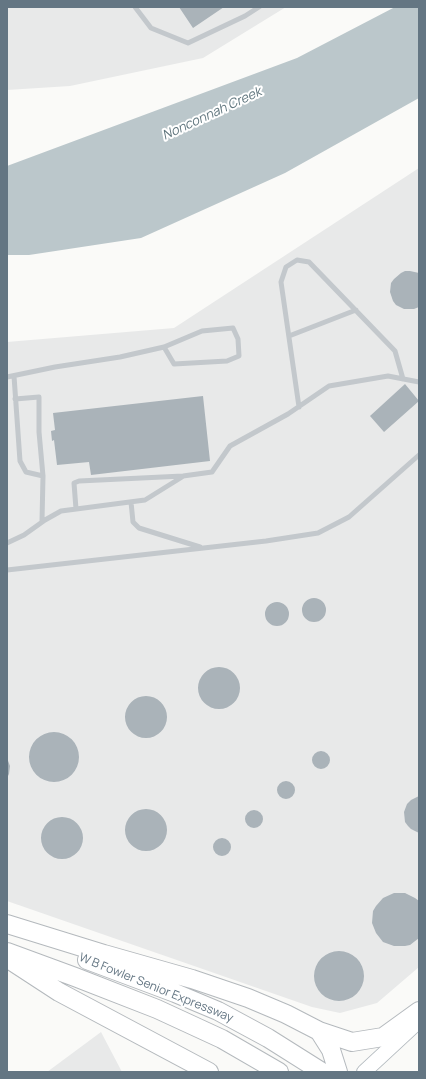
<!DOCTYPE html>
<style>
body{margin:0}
#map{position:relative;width:426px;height:1079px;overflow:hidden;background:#fafaf8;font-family:Manrope,sans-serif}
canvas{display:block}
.frame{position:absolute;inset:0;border:8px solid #647683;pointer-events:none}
</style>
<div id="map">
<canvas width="426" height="1079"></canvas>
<div class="frame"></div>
</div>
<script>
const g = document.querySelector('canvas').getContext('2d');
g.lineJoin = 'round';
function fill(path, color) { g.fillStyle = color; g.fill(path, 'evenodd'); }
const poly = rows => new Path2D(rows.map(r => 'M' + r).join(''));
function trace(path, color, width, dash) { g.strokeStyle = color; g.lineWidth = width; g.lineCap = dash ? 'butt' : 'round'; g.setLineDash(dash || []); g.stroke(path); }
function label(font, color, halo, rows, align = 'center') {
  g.font = font + ' Manrope,sans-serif'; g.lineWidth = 4; g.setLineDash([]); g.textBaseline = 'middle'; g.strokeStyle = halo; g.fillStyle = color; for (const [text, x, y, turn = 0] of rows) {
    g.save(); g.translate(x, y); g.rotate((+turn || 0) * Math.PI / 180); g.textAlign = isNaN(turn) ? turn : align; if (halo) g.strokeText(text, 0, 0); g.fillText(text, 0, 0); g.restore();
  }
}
fill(poly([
 [7,7,286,7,203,58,70,86,7,90],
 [419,168,419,967,377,1003,340,1013,312,1007,7,901,7,342,174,328],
 [101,1032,122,1072,47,1072]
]), '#e8e9e9');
fill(poly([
 [395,7,419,7,419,98,285,173,141,238,29,255,7,255,7,166,297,58]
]), '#bbc7cb');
fill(poly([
 [179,7,224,7,193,28],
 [405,271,410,271,419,273,419,307,414,309,404,309,396,305,393,301,390,292,391,283,394,279,401,273],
 [405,384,419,401,384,432,370,416],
 [203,396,210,461,91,475,89,462,57,465,54,440,52,441,51,431,55,430,53,413],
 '302 610a12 12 0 1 1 24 0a12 12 0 1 1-24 0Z',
 '265 614a12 12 0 1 1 24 0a12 12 0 1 1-24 0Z',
 '198 688a21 21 0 1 1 42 0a21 21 0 1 1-42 0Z',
 '125 717a21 21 0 1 1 42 0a21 21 0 1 1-42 0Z',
 '29 757a25 25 0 1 1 50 0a25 25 0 1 1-50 0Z',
 '312 760a9 9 0 1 1 18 0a9 9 0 1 1-18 0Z',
 [7,758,10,766,9,774,7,778],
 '277 790a9 9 0 1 1 18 0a9 9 0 1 1-18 0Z',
 [419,796,419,833,411,829,408,826,405,822,404,812,407,804,411,800],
 '125 830a21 21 0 1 1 42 0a21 21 0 1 1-42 0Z',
 '245 819a9 9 0 1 1 18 0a9 9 0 1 1-18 0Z',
 '41 838a21 21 0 1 1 42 0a21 21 0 1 1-42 0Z',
 '213 847a9 9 0 1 1 18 0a9 9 0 1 1-18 0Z',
 [394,893,405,893,415,898,419,901,419,938,410,945,405,946,394,946,383,942,376,933,372,923,373,911,376,906,383,898],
 '314 976a25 25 0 1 1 50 0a25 25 0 1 1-50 0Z'
]), '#aab3b9');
const secondary = poly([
 [364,1072,419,1021]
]);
const motorway = poly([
 [7,924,104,954,192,979,248,998,286,1014,319,1031,331,1050,338,1072],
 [7,952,75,977,157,1009,222,1039,279,1072],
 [87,960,175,993,218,1011,268,1038,322,1072],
 [13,962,59,992,209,1072],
 [319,1031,352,1042,383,1037,419,1011]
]);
trace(secondary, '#b3babf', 16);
trace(motorway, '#b4b9bd', 20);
trace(poly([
 [135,7,151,28,188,43,245,16,259,7],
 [289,336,356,310],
 [14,376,20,461,26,472,43,476],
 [7,377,55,367,120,357,164,347,202,331,233,328,238,339,239,356,227,361,174,364,164,347],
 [15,399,39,397,39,432,43,476,42,521],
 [299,407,281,282,286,267,297,260,309,262,395,351,403,379],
 [131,502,133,522,139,528,200,547],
 [76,509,74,483,79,481,183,476,212,472,230,446,288,414,329,386,388,376,419,382],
 [7,543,24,535,45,520,61,511,145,500,182,477],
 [7,570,266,541,318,533,349,517,419,455]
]), '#c3c8cc', 5);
trace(secondary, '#fff', 14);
trace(motorway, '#fff', 18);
label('12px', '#647683', '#fff', [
 ["W B Fowler Senior Expressway",156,988,22]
]);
label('italic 13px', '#5f757d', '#fff', [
 ["Nonconnah Creek",212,114,-25]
]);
</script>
